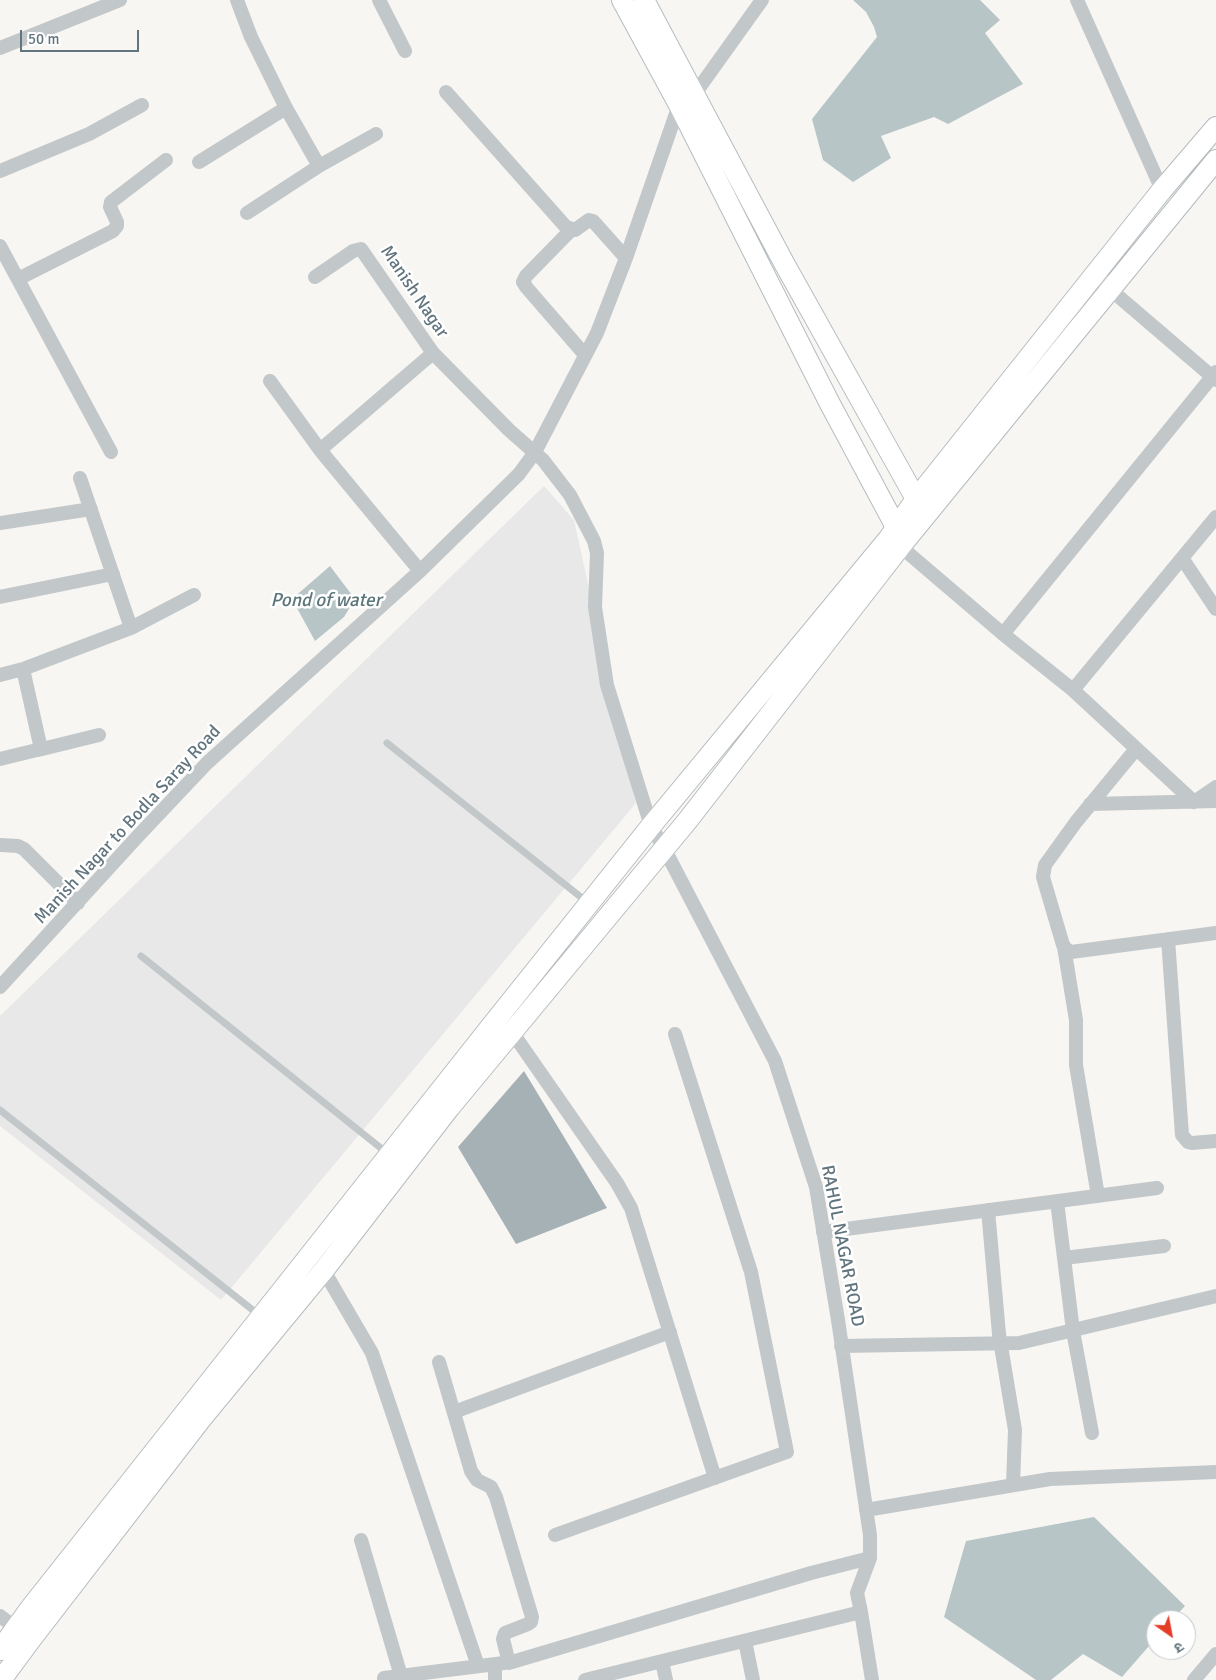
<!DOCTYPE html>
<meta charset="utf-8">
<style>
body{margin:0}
#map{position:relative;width:1216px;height:1680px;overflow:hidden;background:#f7f6f3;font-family:Signika,"Noto Sans Devanagari",sans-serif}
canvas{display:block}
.north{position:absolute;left:1146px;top:1610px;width:50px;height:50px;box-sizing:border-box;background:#fff;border:1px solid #c0c8cb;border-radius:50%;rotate:147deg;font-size:14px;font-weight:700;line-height:20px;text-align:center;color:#62757e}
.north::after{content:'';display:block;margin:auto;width:18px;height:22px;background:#e33c27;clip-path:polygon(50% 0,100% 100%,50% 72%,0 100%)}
.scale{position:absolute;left:20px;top:30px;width:119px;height:22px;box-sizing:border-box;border:2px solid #62757e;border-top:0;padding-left:6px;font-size:15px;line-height:18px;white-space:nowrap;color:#62757e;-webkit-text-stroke:4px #fff;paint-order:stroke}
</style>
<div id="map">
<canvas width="1216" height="1680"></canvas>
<div class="north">उ</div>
<div class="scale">50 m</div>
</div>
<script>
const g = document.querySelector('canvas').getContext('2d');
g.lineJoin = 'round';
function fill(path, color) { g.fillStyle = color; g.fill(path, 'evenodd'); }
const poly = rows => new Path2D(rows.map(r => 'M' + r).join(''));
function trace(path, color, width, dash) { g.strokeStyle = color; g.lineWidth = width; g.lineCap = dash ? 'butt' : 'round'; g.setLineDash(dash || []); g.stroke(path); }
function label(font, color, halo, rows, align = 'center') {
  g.font = font + ' Signika,sans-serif'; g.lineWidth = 5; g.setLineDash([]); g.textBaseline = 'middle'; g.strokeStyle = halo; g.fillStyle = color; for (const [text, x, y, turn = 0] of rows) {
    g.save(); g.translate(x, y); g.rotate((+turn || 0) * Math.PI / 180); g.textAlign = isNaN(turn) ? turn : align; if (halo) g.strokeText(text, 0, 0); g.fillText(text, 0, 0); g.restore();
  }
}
fill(poly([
 [544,486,574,520,636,803,221,1300,0,1126,0,1016]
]), '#e7e8e7');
fill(poly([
 [853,0,980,0,1000,20,985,33,1023,84,948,124,934,117,881,136,891,158,853,182,823,160,812,119,877,37,874,27,866,12],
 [330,566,355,599,344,617,315,641,292,599],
 [1094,1517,1185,1606,1172,1620,1156,1620,1156,1638,1122,1677,1083,1654,1051,1680,1036,1680,944,1617,966,1541]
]), '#b7c5c7');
fill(poly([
 [524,1071,607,1208,516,1244,458,1147]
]), '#a6b1b5');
const secondary = poly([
 [622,0,679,105,829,402,896,527],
 [644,0,784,263,916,499],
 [0,1650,32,1606,492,1025,651,826,889,538,916,499,1162,190,1216,127],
 [1,1680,32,1638,202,1418,324,1270,450,1107,688,820,900,547,1216,160]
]);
trace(secondary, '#b6bcc0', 22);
trace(poly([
 [387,743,587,902],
 [141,956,387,1153],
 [0,1110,259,1315]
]), '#c2c7c9', 7);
trace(poly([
 [237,0,251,37,286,108,319,166],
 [379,0,405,51],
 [1077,0,1162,190],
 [0,48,120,0],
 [446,92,566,227,575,230,589,220,593,221,626,258],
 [199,162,286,108],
 [0,171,89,134,142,105],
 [247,213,319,166,376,134],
 [571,230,526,276,523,282,527,288,585,355],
 [0,246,111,452],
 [1096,273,1111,290,1216,380],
 [315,277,353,251,361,249,433,353,320,450],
 [18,279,113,231,117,226,117,222,110,207,111,202,166,160],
 [433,353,509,430,543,460,570,495,594,541,597,553,595,607,607,685,651,826,664,848,775,1061,816,1187,838,1320,870,1535,870,1558,857,1593,861,1612],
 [270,381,320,450,420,571,519,474,535,452,597,333,626,258,679,105,694,95,762,0],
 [80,478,131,628],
 [0,523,91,509],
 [894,541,1003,634,1073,690,1194,802,1216,787],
 [1182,558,1216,609],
 [0,597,113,574],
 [1003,634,1216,372],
 [0,675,23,669,131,628,194,595],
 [1073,690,1216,517],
 [1136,749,1076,822,1045,865,1043,877,1063,945,1068,951,1071,952,1216,933],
 [38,750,99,735],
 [0,759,41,749,23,669],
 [1090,804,1216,801],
 [0,845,18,846,24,849,78,903],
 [1168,939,1182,1135,1188,1142,1192,1143,1216,1141],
 [1064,947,1076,1020,1076,1065,1098,1196],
 [0,987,138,836,207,763,420,571],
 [512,1032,617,1183,631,1208,715,1478],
 [1057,1201,1073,1331,1092,1433],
 [988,1210,999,1334,1015,1430,1013,1485],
 [823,1232,1157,1188],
 [1064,1258,1164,1246],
 [320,1264,372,1353,478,1666],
 [841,1346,1019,1343,1216,1296],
 [439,1362,471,1471,477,1480,491,1487,496,1497,532,1617,531,1622,528,1624,505,1633,503,1639,509,1663],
 [454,1412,670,1332],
 [866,1510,1050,1479,1216,1472],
 [555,1535,787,1452,751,1272,675,1034],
 [361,1540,401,1676],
 [0,1616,16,1628],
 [745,1641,753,1680],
 [662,1661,666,1680],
 [495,1664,495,1680],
 [384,1678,512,1662,811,1573,870,1558],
 [585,1680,861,1612,872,1680],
 [1194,1680,1216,1654]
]), '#c2c7c9', 14);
trace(secondary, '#fff', 20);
label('18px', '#62757e', '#fff', [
 ["Manish Nagar",414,292,56],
 ["Manish Nagar to Bodla Saray Road",128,825,-47],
 ["RAHUL NAGAR ROAD",842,1246,79]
]);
label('italic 19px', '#5c767a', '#fff', [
 ["Pond of water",326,601]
]);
</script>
